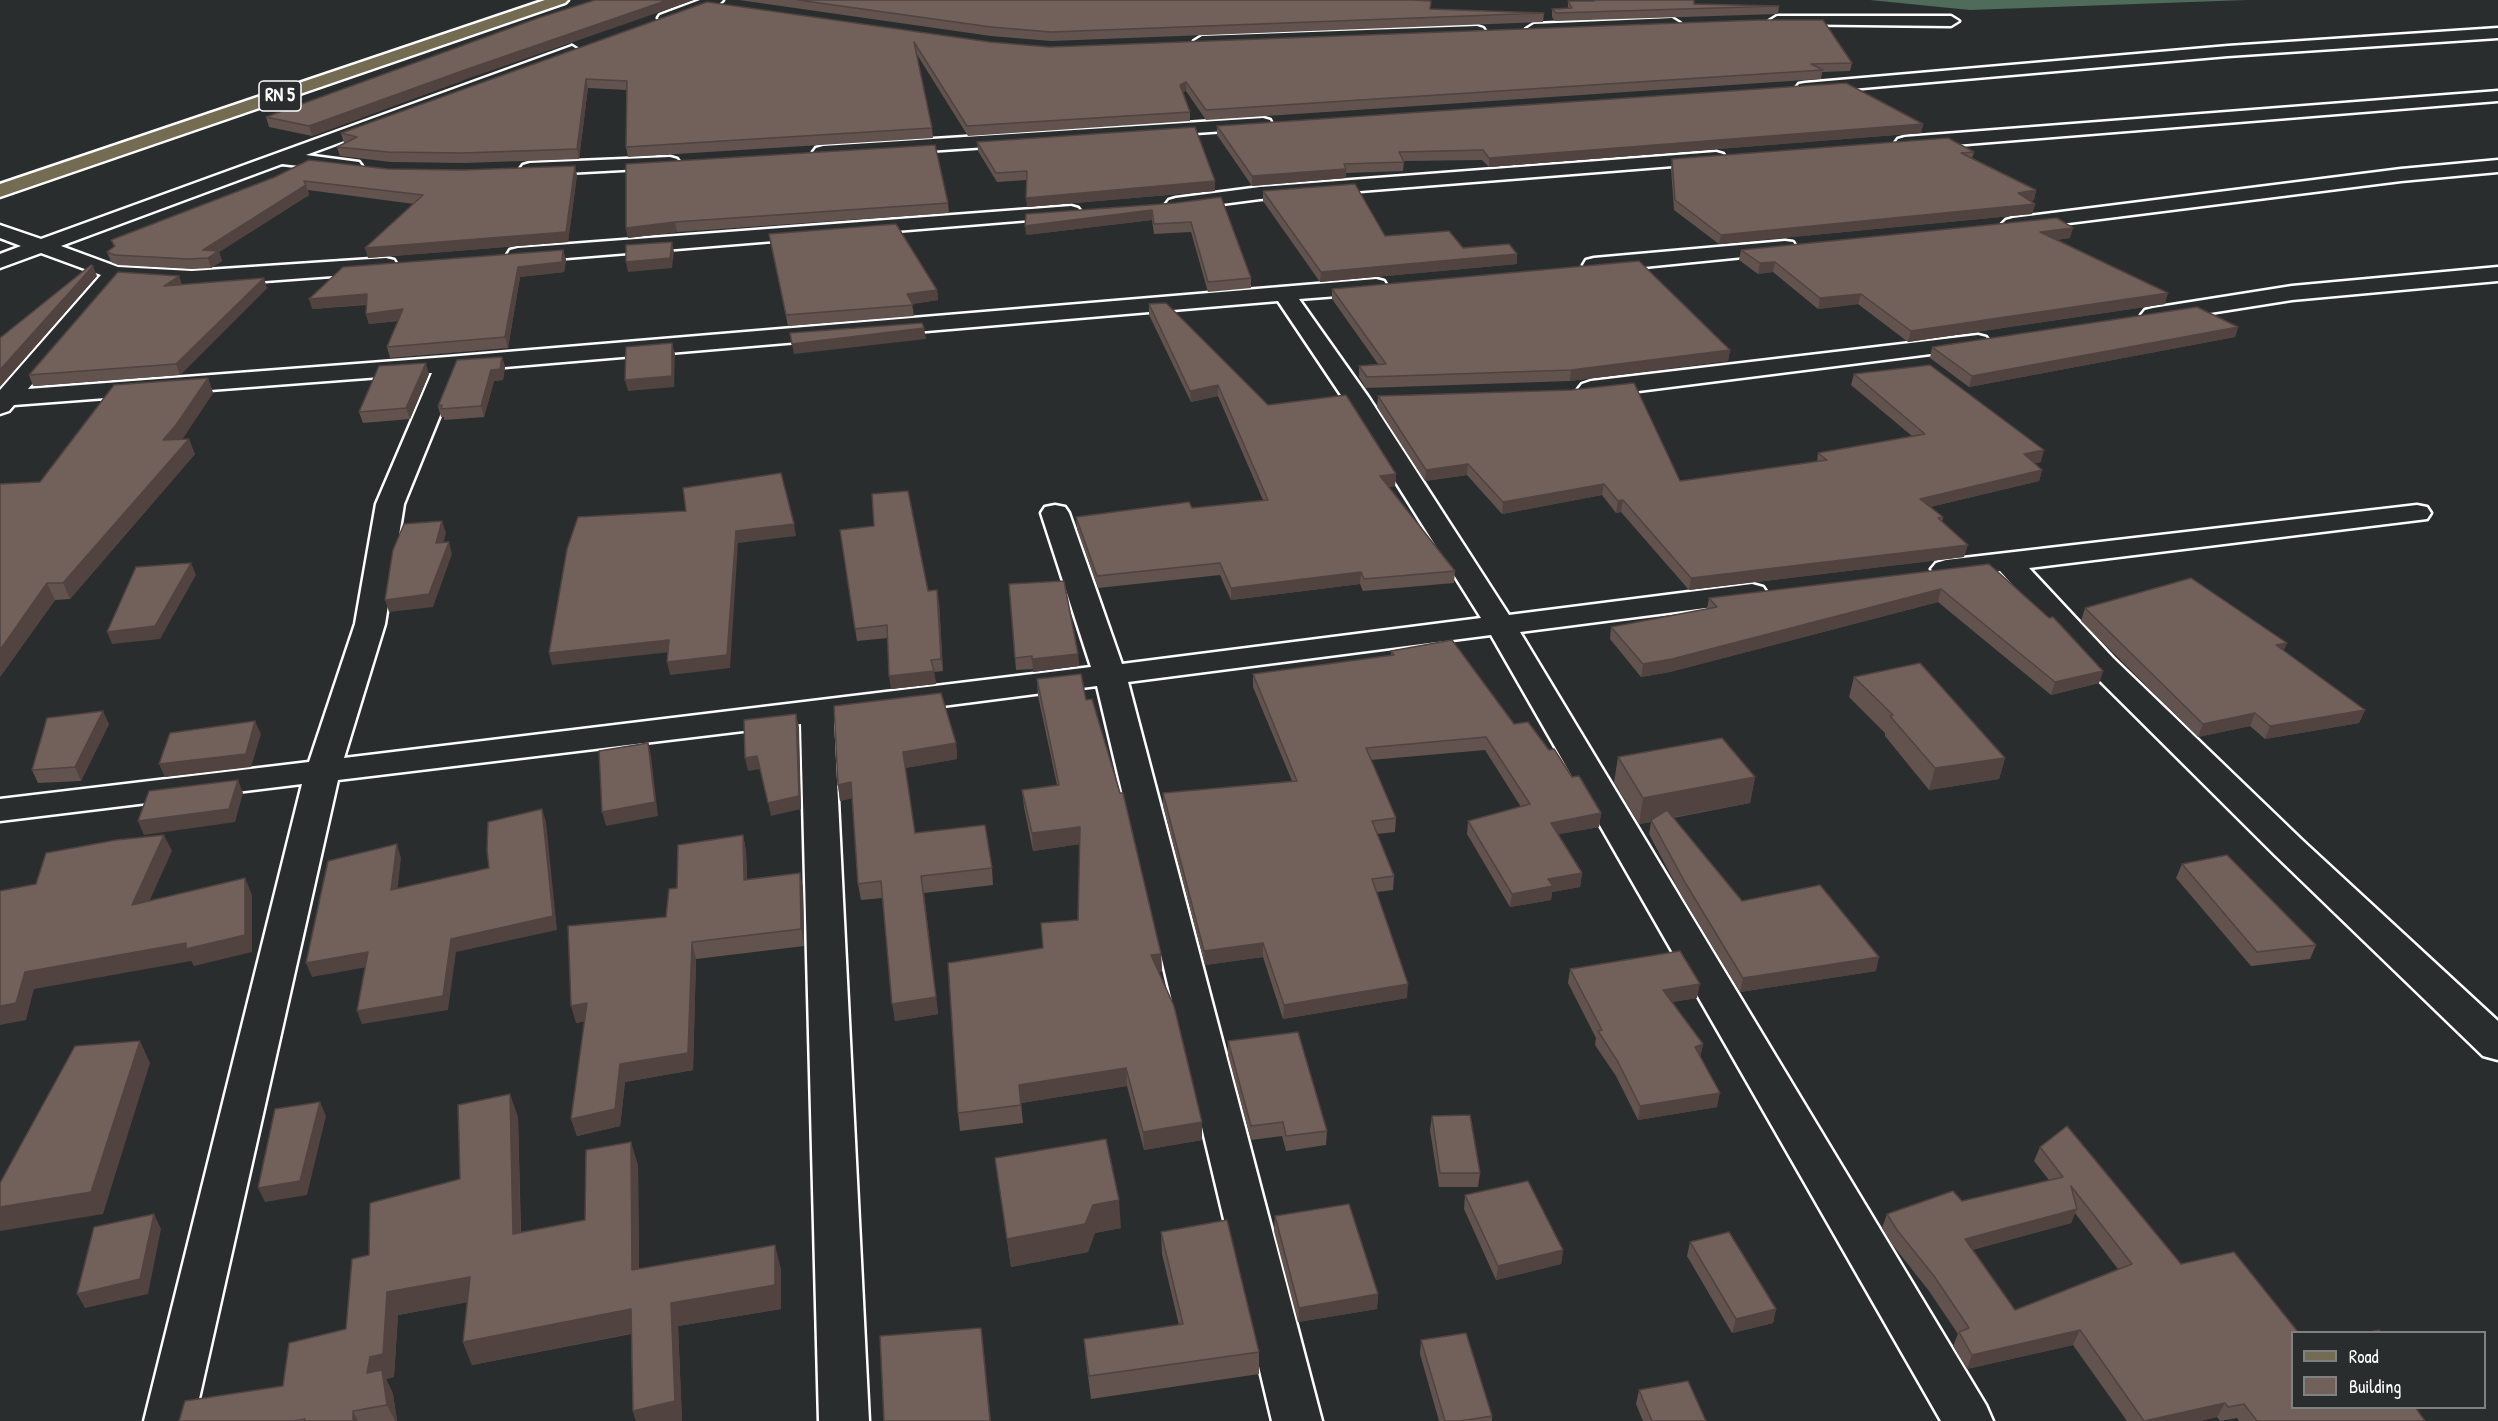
<!DOCTYPE html>
<style>
body{margin:0}
#map{position:relative;width:2498px;height:1421px;overflow:hidden;background:#2a2d2e;font-family:"Patrick Hand",sans-serif}
canvas{display:block}
.legend{position:absolute;left:2291px;top:1331px;width:195px;height:78px;box-sizing:border-box;background:#2a2d2e;border:2px solid #7f8182;margin:0;padding:8px 10px;list-style:none;font-size:18px;color:#fff}
.legend li{display:flex;align-items:center;gap:12px;height:30px}
.legend b{width:30px;border:2px solid #7f8182}
</style>
<div id="map">
<canvas width="2498" height="1421"></canvas>
<ul class="legend">
<li><b style="height:8px;background:#736b52"></b>Road</li>
<li><b style="height:16px;background:#72605b"></b>Building</li>
</ul>
</div>
<script>
const g = document.querySelector('canvas').getContext('2d');
g.lineJoin = 'round';
function fill(path, color) { g.fillStyle = color; g.fill(path, 'evenodd'); }
const poly = rows => new Path2D(rows.map(r => 'M' + r).join(''));
function trace(path, color, width, dash) { g.strokeStyle = color; g.lineWidth = width; g.lineCap = dash ? 'butt' : 'round'; g.setLineDash(dash || []); g.stroke(path); }
function label(font, color, halo, rows, align = 'center') {
  g.font = font + ' "Patrick Hand",sans-serif'; g.lineWidth = 4.5; g.setLineDash([]); g.textBaseline = 'middle'; g.strokeStyle = halo; g.fillStyle = color; for (const [text, x, y, turn = 0] of rows) {
    g.save(); g.translate(x, y); g.rotate((+turn || 0) * Math.PI / 180); g.textAlign = isNaN(turn) ? turn : align; if (halo) g.strokeText(text, 0, 0); g.fillText(text, 0, 0); g.restore();
  }
}
fill(poly([
 [1870,0,2247,0,1970,10]
]), '#4f6b5a');
const minor = poly([
 [700,0,723,0,720,3,672,21,660,21,658,18,660,15,700,0],
 [1777,16,1951,16,1959,21,1951,26,1771,24,1769,21,1777,16],
 [1672,18,1680,23,1678,26,1534,34,1526,29,1534,24,1672,18],
 [1477,26,1483,28,1485,31,1483,34,1202,46,1194,41,1202,36,1477,26],
 [2498,28,2498,38,2228,56,1805,93,1799,92,1796,88,1799,84,1805,83,2228,46,2498,28],
 [572,46,580,51,578,55,306,155,359,162,362,166,359,170,352,172,282,164,61,246,118,267,192,271,386,258,394,260,397,265,394,270,386,272,225,284,192,285,121,280,28,389,448,357,1376,279,1384,281,1387,286,1384,291,1376,293,1299,299,1369,398,1509,615,1752,584,1763,587,1767,593,1763,599,1752,602,1520,632,1986,1405,1993,1421,1941,1421,1491,635,1128,682,1322,1421,1272,1421,1097,686,834,720,869,1421,819,1421,801,724,338,780,194,1421,144,1421,302,784,0,821,0,799,309,762,355,624,376,504,432,373,14,405,9,411,0,414,0,390,101,275,41,253,0,268,0,254,21,246,0,238,0,225,41,239,572,46],
 [1278,301,1343,398,1481,618,1122,664,1069,513,1065,507,1055,505,1045,507,1041,513,1091,667,344,758,385,624,404,504,458,371,1278,301],
 [2498,91,2498,101,1905,149,1898,147,1895,143,1898,139,1905,137,2498,91],
 [1263,118,1270,120,1272,124,1270,128,823,158,816,156,813,152,816,148,823,146,1263,118],
 [1716,152,1723,154,1726,158,1723,162,1260,199,1176,210,1169,208,1166,204,1169,200,1176,198,1260,187,1716,152],
 [670,157,677,159,680,163,677,167,530,175,523,173,520,169,523,165,530,163,670,157],
 [2498,160,2498,172,2401,181,2013,230,2006,228,2002,224,2006,220,2013,218,2401,169,2498,160],
 [1071,206,1078,208,1081,212,1078,216,518,262,510,260,507,255,510,250,518,248,1071,206],
 [1785,241,1793,242,1796,247,1793,252,1594,272,1586,270,1583,265,1586,260,1594,258,1785,241],
 [2498,267,2498,281,2292,300,2153,322,2145,320,2141,315,2145,310,2153,308,2292,286,2498,267],
 [1978,335,1986,337,1990,342,1986,347,1591,397,1582,394,1578,389,1582,384,1591,381,1978,335],
 [2417,505,2427,507,2431,513,2427,519,2029,568,2113,658,2302,840,2498,1021,2498,1060,2483,1056,2276,856,2091,672,2000,571,1946,578,1936,575,1931,569,1936,563,1946,560,2417,505]
]);
const primary = poly([
 [545,0,568,0,565,3,0,197,0,184,545,0]
]);
trace(minor, '#fff', 5);
trace(primary, '#fff', 5);
fill(minor, '#2a2d2e');
fill(primary, '#736b52');
fill(poly([
 [739,0,1413,0,1430,9,1544,13,1543,22,1051,41,991,36],
 [1594,0,1694,4,1779,6,1778,14,1555,21,1552,17,1552,9,1568,8,1568,1,1594,1],
 [707,2,990,42,1050,47,1852,63,1850,71,1822,72,1821,79,1206,120,1186,91,1182,92,1190,112,1190,121,968,136,916,53,932,128,933,138,628,157,626,147,627,90,588,88,579,159,465,163,391,162,340,156,337,147,344,143,341,133],
 [464,80,312,136,269,127,266,117],
 [1923,124,1921,133,1489,167,1482,160,1404,161,1403,171,1346,173,1346,178,1252,186,1217,135,1217,126],
 [977,142,1215,181,1215,191,1027,207,1027,180,997,182,978,151],
 [1974,152,1972,158,2036,190,2034,200,2030,201,2035,204,2032,214,1719,244,1674,210,1671,169,1672,159],
 [626,164,948,203,949,213,677,232,628,238,626,228],
 [388,169,577,175,568,242,368,258,414,204,308,190,309,195,219,252,222,261,211,268,192,269,118,265,111,262,107,252,114,247,111,240,275,177],
 [1263,191,1385,236,1463,248,1517,254,1517,264,1320,282,1263,201],
 [1176,203,1251,278,1251,288,1208,292,1191,232,1154,234,1152,220,1026,235],
 [769,234,937,290,938,300,912,304,914,316,788,326],
 [2070,238,2056,240,2165,304,1908,342,1858,304,1818,309,1773,272,1758,274,1739,260,1741,250],
 [563,250,566,260,564,272,520,277,508,348,390,358,387,347,398,321,369,324,366,314,366,305,312,309],
 [182,284,267,288,180,375,33,386,29,375],
 [1332,289,1730,350,1728,361,1570,381,1366,388,1359,377,1359,366,1378,364,1332,299],
 [1149,304,1268,405,1396,474,1395,486,1389,487,1455,571,1454,583,1363,591,1360,584,1231,600,1220,575,1098,588,1077,529,1076,517,1192,508,1263,500,1218,396,1191,402,1149,315],
 [2238,327,2235,337,1969,387,1930,358,1932,347],
 [502,357,505,367,503,380,494,381,484,417,444,420,444,417,441,417,438,406],
 [429,374,410,419,363,423,359,412],
 [1854,374,2041,462,2035,463,2042,470,2039,481,1930,507,1943,517,1942,522,1964,557,1689,590,1621,512,1616,513,1602,495,1502,514,1467,475,1425,481,1377,407,1378,396,1680,481,1817,462,1818,453,1912,436,1851,385],
 [208,378,213,393,182,439,195,454,70,599,55,600,0,677,40,482],
 [840,530,928,591,939,602,943,671,934,672,936,684,891,689,888,638,857,641],
 [1989,564,2103,671,2099,683,2051,695,1938,602,1670,672,1641,677,1610,639,1611,627,1707,609,1709,598],
 [1009,584,1078,654,1079,666,1033,672,1033,669,1016,670],
 [2085,608,2284,651,2365,710,2359,723,2265,739,2250,726,2198,737,2081,621],
 [1391,651,1514,724,1549,750,1572,777,1601,813,1599,827,1558,834,1582,873,1580,887,1552,892,1551,900,1510,907,1467,834,1468,821,1521,807,1485,750,1371,760,1396,818,1395,832,1377,834,1394,876,1393,890,1377,892,1407,998,1283,1019,1263,957,1205,965,1163,806,1163,793,1292,781,1253,687,1253,674,1391,655],
 [1854,677,2005,758,1999,779,1929,790,1885,736,1885,733,1849,697],
 [1037,679,1086,700,1161,954,1162,971,1159,972,1202,1122,1202,1140,1144,1150,1127,1086,1021,1103,1023,1123,960,1131,958,1113,1043,948,1078,920,1080,844,1033,851,1024,807,1022,790,1057,785,1038,696],
 [109,724,81,781,38,783,32,770],
 [956,743,957,759,905,768,915,833,992,868,993,885,924,893,938,1014,895,1021,883,898,861,900,858,884,852,798,840,801,838,785],
 [1618,757,1755,777,1750,803,1673,818,1742,901,1876,971,1740,992,1683,898,1649,834,1651,822,1639,824,1614,782],
 [743,835,746,851,747,879,800,873,803,889,804,946,696,959,693,1070,625,1082,620,1126,577,1136,571,1119,585,1021,576,1023,666,917,677,888],
 [2182,864,2316,945,2310,959,2251,966,2176,878],
 [1570,969,1697,998,1672,1002,1703,1044,1700,1057,1717,1107,1638,1120,1616,1076,1595,1045,1596,1038,1568,983],
 [1228,1041,1327,1131,1326,1145,1286,1151,1282,1136,1251,1140,1228,1055],
 [1432,1116,1480,1173,1478,1187,1439,1187,1430,1130],
 [518,1117,521,1232,585,1220,638,1165,639,1269,781,1269,781,1309,678,1326,682,1421,636,1421,633,1411,631,1334,472,1365,463,1342,467,1302,398,1315,394,1377,386,1379,393,1394,397,1421,179,1421,283,1386,346,1329,369,1255,460,1179],
 [2040,1147,2292,1407,2425,1421,2239,1421,2237,1418,2220,1421,2217,1417,2200,1421,2127,1421,2073,1345,1967,1369,1953,1346,1958,1334,1929,1291,1892,1244,1882,1228,1887,1214,1962,1201,2049,1180,2034,1161],
 [2075,1213,2118,1269,2015,1310,1972,1250,2071,1223],
 [995,1158,1121,1228,1095,1233,1088,1252,1011,1267],
 [1465,1195,1563,1250,1561,1264,1496,1280,1464,1209],
 [1275,1216,1378,1294,1377,1309,1298,1322,1274,1231],
 [1161,1232,1259,1352,1259,1374,1091,1399,1086,1361,1084,1339,1179,1325,1162,1254],
 [1690,1242,1776,1309,1773,1323,1732,1333,1687,1256],
 [1421,1340,1492,1416,1492,1421,1439,1421,1420,1354],
 [1639,1390,1706,1421,1643,1421,1636,1404]
]), '#62534e');
fill(poly([
 [668,0,694,0,464,80,312,136,309,126,462,71],
 [586,79,588,88,579,159,577,149],
 [1186,82,1186,91,1180,94,1180,85],
 [1923,124,1921,133,1489,167,1489,158],
 [575,166,577,175,568,242,368,258,365,248],
 [1346,169,1346,178,1252,186,1252,176],
 [1215,181,1215,191,1027,207,1026,198],
 [306,185,309,195,219,252,222,261,211,268,208,258,203,250],
 [2036,190,2034,200,2015,203,2018,193],
 [2035,204,2032,214,1719,244,1721,235],
 [1152,210,1152,220,1026,235,1025,226],
 [675,222,677,232,628,238,626,228],
 [2073,228,2070,238,2037,242,2040,232],
 [672,242,674,252,672,268,628,272,626,262],
 [563,250,566,260,564,272,520,277,508,348,505,337,518,267],
 [1517,254,1517,264,1320,282,1321,272],
 [1775,262,1773,272,1758,274,1760,263],
 [93,266,97,276,0,387,0,370],
 [179,276,183,287,164,286],
 [264,278,267,288,180,375,176,364],
 [937,290,938,300,908,304,907,294],
 [2168,293,2165,304,1908,342,1911,331],
 [367,294,370,304,312,309,309,299],
 [1861,294,1858,304,1818,309,1820,298],
 [403,309,406,320,369,324,366,314],
 [2238,327,2235,337,1969,387,1972,376],
 [924,328,926,339,794,354,792,344],
 [672,343,675,354,674,387,628,391,625,380],
 [1730,350,1728,361,1570,381,1571,370],
 [502,357,505,367,503,380,494,381,484,417,481,406,491,370],
 [426,363,429,374,410,419,406,408],
 [208,378,213,393,182,440,163,440],
 [1218,385,1218,396,1191,402,1190,391],
 [189,439,195,454,70,599,63,583],
 [2044,450,2041,462,2021,466,2024,454],
 [1468,464,1467,475,1425,481,1426,470],
 [2042,470,2039,481,1917,510,1920,499],
 [1396,474,1395,486,1380,488,1380,476],
 [1604,484,1602,495,1502,514,1503,502],
 [1623,500,1621,512,1616,513,1618,501],
 [442,521,446,533,440,555,436,543],
 [794,524,796,536,738,543,730,668,670,675,667,662,736,531],
 [449,542,452,554,433,607,389,612,385,600],
 [1968,545,1964,557,1689,590,1691,578],
 [191,563,196,575,160,639,112,644,107,632],
 [1361,572,1360,584,1231,600,1231,588],
 [47,583,55,600,0,677,0,650],
 [1941,589,1938,602,1670,672,1641,677,1643,664],
 [937,590,939,602,943,671,941,659],
 [669,640,671,652,552,665,549,653],
 [2287,643,2282,655,2276,645],
 [1078,654,1079,666,1033,672,1032,659],
 [934,671,936,684,891,689,889,676],
 [2103,671,2099,683,2051,695,2055,682],
 [2365,710,2359,723,2265,739,2270,726],
 [103,711,109,724,81,781,75,767],
 [2255,713,2250,726,2198,737,2203,724],
 [796,714,799,727,801,809,771,816,768,803],
 [255,721,261,734,251,767,165,777,159,764],
 [648,743,651,756,658,816,606,826,602,812],
 [956,743,957,759,905,768,903,752],
 [757,756,760,769,748,771,745,758],
 [2005,758,1999,779,1929,790,1935,768],
 [1755,777,1750,803,1652,821,1651,820,1651,822,1639,824,1643,798],
 [238,780,243,793,235,822,144,835,138,821],
 [851,782,854,798,840,801,838,785],
 [542,809,546,822,557,930,456,952,448,1010,362,1024,357,1011,451,939],
 [1601,813,1599,827,1549,836,1551,823],
 [1080,827,1081,844,1033,851,1032,833],
 [164,835,172,851,140,922,132,905],
 [743,835,746,851,748,896,744,880],
 [397,844,401,858,396,904,391,890],
 [800,873,803,889,804,946,801,929],
 [1582,873,1580,887,1552,892,1551,900,1510,907,1512,894,1548,879],
 [921,876,938,1014,895,1021,892,1004],
 [245,878,252,895,252,952,194,966,191,961,34,989,26,1020,0,1025,0,1006,25,972],
 [692,942,696,959,693,1070,625,1082,620,1126,577,1136,571,1119,620,1064],
 [1263,943,1263,957,1205,965,1204,951],
 [368,952,373,966,312,977,306,963],
 [1161,954,1162,971,1152,973,1151,955],
 [1879,957,1876,971,1740,992,1743,978],
 [1408,984,1407,998,1283,1019,1284,1005],
 [1700,984,1697,998,1660,1004,1663,990],
 [587,1003,592,1020,576,1023,571,1006],
 [140,1041,150,1063,103,1214,0,1231,0,1207],
 [1703,1044,1700,1058,1695,1047],
 [1126,1068,1127,1086,1021,1103,1019,1085],
 [1720,1093,1717,1107,1638,1120,1640,1106],
 [510,1094,518,1117,521,1257,513,1234],
 [320,1102,326,1116,307,1195,265,1202,258,1188],
 [1202,1122,1202,1140,1144,1150,1143,1132],
 [631,1142,638,1165,639,1293,632,1270],
 [1119,1200,1121,1228,1095,1233,1088,1252,1011,1267,1007,1239,1093,1205],
 [2077,1209,2071,1223,1960,1253,1965,1239],
 [154,1214,161,1229,148,1294,85,1308,77,1294],
 [775,1245,781,1269,781,1309,678,1326,682,1421,636,1421,633,1411,671,1303],
 [1563,1250,1561,1264,1496,1280,1498,1266],
 [470,1277,480,1300,398,1315,394,1377,386,1379,393,1394,397,1421,395,1421,387,1405,367,1373,370,1357,387,1292],
 [1378,1294,1377,1309,1298,1322,1299,1308],
 [631,1309,638,1332,472,1365,463,1342],
 [1776,1309,1773,1323,1732,1333,1736,1319],
 [981,1328,983,1342,991,1421,990,1421],
 [2080,1330,2073,1345,1967,1369,1972,1355],
 [2225,1403,2217,1417,2200,1421,2144,1421],
 [353,1411,358,1421,353,1421]
]), '#504340');
const building = poly([
 [595,0,668,0,462,71,309,126,266,117,538,18,595,0],
 [798,0,1413,0,1431,1,1430,9,1544,13,1051,32,991,27,798,0],
 [1594,0,1694,0,1694,4,1779,6,1556,13,1552,9,1572,8,1568,1,1594,1,1594,0],
 [707,2,990,42,1050,47,1758,20,1823,20,1852,63,1811,64,1823,70,1206,110,1186,82,1180,85,1190,112,967,126,914,42,932,128,626,147,627,81,586,79,577,149,462,153,388,152,337,147,357,137,341,133,707,2],
 [1846,83,1923,124,1489,158,1483,150,1399,152,1404,162,1344,164,1346,169,1252,176,1217,126,1846,83],
 [1195,127,1215,181,1026,198,1027,171,996,173,977,142,1195,127],
 [1948,138,1974,152,1961,153,2036,190,2018,193,2035,204,1721,235,1675,200,1672,159,1948,138],
 [935,145,948,203,675,222,626,228,626,164,935,145],
 [309,160,388,169,463,170,575,166,566,232,365,248,423,195,304,181,306,185,203,250,218,251,208,258,188,259,115,255,107,252,115,246,111,240,275,177,309,160],
 [1355,184,1385,236,1449,231,1463,248,1509,244,1517,254,1321,272,1263,191,1355,184],
 [1221,197,1251,278,1208,282,1191,222,1154,224,1152,210,1025,226,1026,214,1176,203,1221,197],
 [2057,218,2073,228,2040,232,2168,293,1911,331,1861,294,1820,298,1775,262,1760,263,1741,250,2057,218],
 [896,224,937,290,907,294,913,305,786,315,769,234,896,224],
 [672,242,670,258,626,262,626,245,672,242],
 [563,250,562,262,518,267,505,337,387,347,403,309,366,314,367,294,309,299,343,267,563,250],
 [1639,261,1730,350,1571,370,1367,377,1359,366,1386,364,1332,289,1639,261],
 [91,265,93,266,0,370,0,338,91,265],
 [118,272,179,276,164,286,264,278,176,364,29,375,118,272],
 [1166,303,1268,405,1346,395,1396,474,1380,476,1455,571,1364,579,1361,572,1231,588,1220,563,1097,576,1076,517,1189,502,1192,508,1268,500,1218,385,1190,391,1149,304,1166,303],
 [2197,307,2238,327,1972,376,1932,347,2197,307],
 [922,323,924,328,792,344,790,333,922,323],
 [672,343,672,376,625,380,626,347,672,343],
 [502,357,500,369,491,370,481,406,441,409,442,405,438,406,457,360,502,357],
 [426,363,406,408,359,412,379,366,426,363],
 [1930,365,2044,450,2024,454,2042,470,1920,499,1943,517,1938,518,1968,545,1691,578,1623,500,1618,501,1604,484,1503,502,1468,464,1426,470,1378,396,1571,390,1634,383,1680,481,1827,460,1818,453,1925,434,1854,374,1930,365],
 [208,378,176,425,163,440,189,439,63,583,47,583,0,650,0,484,40,482,114,385,208,378],
 [781,473,794,524,736,531,727,655,667,662,669,640,549,653,567,549,578,517,686,511,683,488,781,473],
 [908,491,928,591,937,590,941,659,931,660,934,671,889,676,887,625,855,629,840,530,874,526,872,494,908,491],
 [442,521,436,543,449,542,429,594,385,600,393,550,404,524,442,521],
 [191,563,155,626,107,632,136,567,191,563],
 [1989,564,2049,618,2053,617,2103,671,2055,682,1941,589,1672,659,1643,664,1611,627,1717,607,1709,598,1989,564],
 [2191,578,2287,643,2276,645,2365,710,2270,726,2255,713,2203,724,2085,608,2191,578],
 [1064,581,1078,654,1032,659,1032,656,1015,658,1009,584,1064,581],
 [1452,640,1514,724,1528,722,1549,750,1554,749,1572,777,1579,776,1601,813,1551,823,1582,873,1548,879,1553,886,1512,894,1468,821,1530,804,1486,737,1366,748,1396,818,1372,821,1394,876,1372,879,1408,984,1284,1005,1263,943,1204,951,1163,793,1297,781,1253,674,1394,655,1391,651,1452,640],
 [1920,663,2005,758,1935,768,1890,716,1893,715,1854,677,1920,663],
 [1081,674,1086,700,1092,699,1120,793,1123,793,1161,954,1151,955,1174,1006,1202,1122,1143,1132,1126,1068,1019,1085,1021,1105,958,1113,948,963,1043,948,1041,923,1078,920,1080,827,1032,833,1022,790,1059,785,1037,679,1081,674],
 [941,693,956,743,903,752,915,833,985,825,992,868,921,876,936,997,892,1004,881,881,858,884,851,782,838,785,834,706,941,693],
 [103,711,75,767,32,770,47,718,103,711],
 [796,714,799,796,768,803,757,756,745,758,744,720,796,714],
 [255,721,246,754,159,764,170,733,255,721],
 [1722,738,1755,777,1643,798,1618,757,1722,738],
 [648,743,655,802,602,812,599,751,648,743],
 [238,780,229,809,138,821,149,791,238,780],
 [542,809,553,916,451,939,443,996,357,1011,368,952,306,963,328,861,397,844,391,890,489,868,487,850,488,822,542,809],
 [1667,810,1742,901,1820,885,1879,957,1743,978,1686,884,1651,820,1667,810],
 [164,835,132,905,245,878,245,935,186,949,186,943,25,972,16,1003,0,1006,0,891,36,884,46,853,116,840,164,835],
 [743,835,744,880,800,873,801,929,692,942,688,1053,620,1064,615,1109,571,1119,587,1003,571,1006,568,926,666,917,669,889,677,888,678,845,743,835],
 [2227,855,2316,945,2257,952,2182,864,2227,855],
 [1680,951,1700,984,1663,990,1703,1044,1695,1047,1720,1093,1640,1106,1618,1062,1598,1031,1602,1030,1570,969,1680,951],
 [1298,1032,1327,1131,1286,1136,1283,1122,1251,1126,1228,1041,1298,1032],
 [140,1041,91,1192,0,1207,0,1183,75,1046,140,1041],
 [510,1094,513,1234,585,1220,586,1150,631,1142,632,1270,775,1245,775,1285,671,1303,675,1401,633,1411,631,1309,463,1342,470,1277,387,1292,383,1354,370,1357,367,1373,382,1370,387,1405,353,1411,353,1421,305,1421,305,1419,294,1421,179,1421,185,1401,283,1386,289,1343,346,1329,352,1259,369,1255,370,1203,460,1179,458,1105,510,1094],
 [320,1102,300,1181,258,1188,275,1109,320,1102],
 [1470,1115,1480,1173,1440,1173,1432,1116,1470,1115],
 [2067,1126,2181,1264,2234,1252,2298,1332,2292,1332,2292,1407,2415,1407,2425,1421,2257,1421,2244,1404,2228,1407,2225,1403,2144,1421,2080,1330,1972,1355,1959,1332,1969,1328,1934,1276,1897,1230,1887,1214,1953,1191,1962,1201,2063,1177,2040,1147,2067,1126],
 [2071,1186,2132,1264,2015,1310,1965,1239,2077,1209,2071,1186],
 [1106,1139,1119,1200,1093,1205,1085,1224,1007,1239,995,1158,1106,1139],
 [1528,1181,1563,1250,1498,1266,1465,1195,1528,1181],
 [1349,1204,1378,1294,1299,1308,1275,1216,1349,1204],
 [154,1214,140,1279,77,1294,94,1227,154,1214],
 [1227,1220,1259,1352,1089,1376,1084,1339,1183,1324,1161,1232,1227,1220],
 [1729,1232,1776,1309,1736,1319,1690,1242,1729,1232],
 [981,1328,990,1421,884,1421,880,1336,981,1328],
 [2379,1330,2381,1332,2370,1332,2379,1330],
 [1466,1333,1492,1416,1460,1421,1445,1421,1421,1340,1466,1333],
 [1688,1381,1706,1421,1652,1421,1639,1390,1688,1381]
]);
fill(building, '#72605b');
trace(building, '#504340', 1.5);
for (const [x, y, w] of [
 [280,96,42]
]) { const box = new Path2D(); box.roundRect(x - w / 2, y - 15, w, 30, 4.5); g.fillStyle = '#2a2d2e'; g.fill(box); trace(box, '#fff', 1.5); }
label('bold 18px', '#fff', null, [
 ["RN 5",280,96]
]);
</script>
